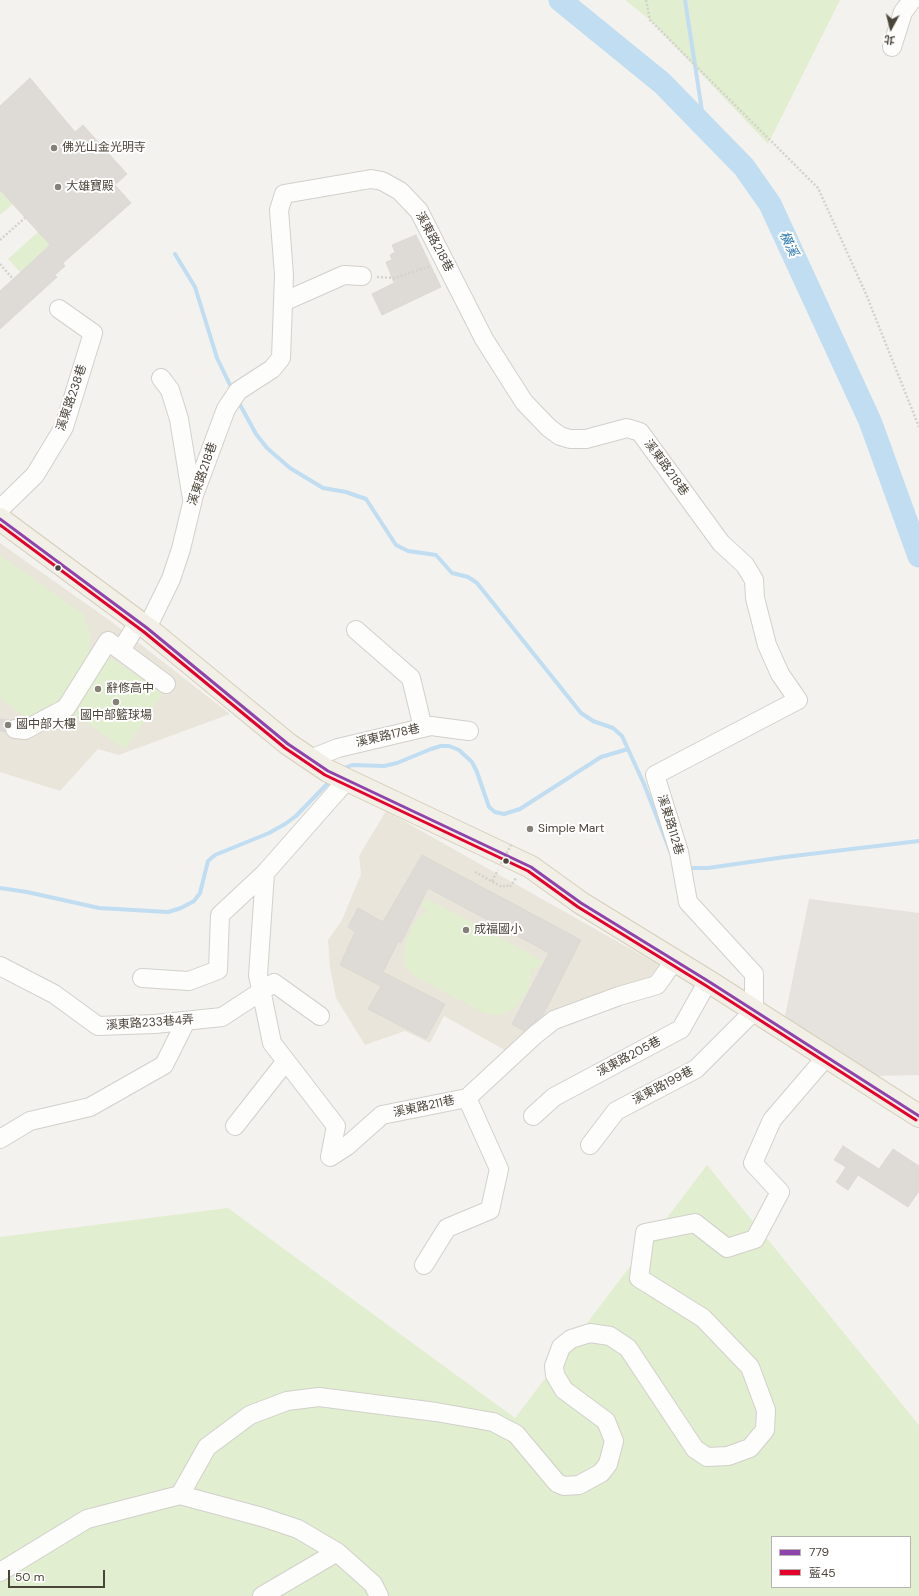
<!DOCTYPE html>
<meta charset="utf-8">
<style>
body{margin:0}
#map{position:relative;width:919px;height:1596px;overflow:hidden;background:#f4f2ee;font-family:"DM Sans","Noto Sans TC",sans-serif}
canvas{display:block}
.legend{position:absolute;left:771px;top:1536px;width:140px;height:52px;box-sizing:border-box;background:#fff;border:1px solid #b7b4b0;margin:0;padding:5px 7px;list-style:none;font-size:12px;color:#4b4439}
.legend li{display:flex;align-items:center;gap:8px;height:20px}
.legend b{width:20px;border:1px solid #b7b4b0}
.north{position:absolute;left:871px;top:8px;width:40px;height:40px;-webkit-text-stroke:3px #fff;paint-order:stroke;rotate:187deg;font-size:11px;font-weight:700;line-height:16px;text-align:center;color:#4b4439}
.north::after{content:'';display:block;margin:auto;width:14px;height:18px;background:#4b4439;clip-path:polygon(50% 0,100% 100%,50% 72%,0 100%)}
.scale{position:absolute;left:8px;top:1570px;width:97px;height:18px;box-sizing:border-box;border:2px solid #4b4439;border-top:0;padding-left:5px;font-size:12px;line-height:14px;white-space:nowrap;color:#4b4439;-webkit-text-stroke:3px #fff;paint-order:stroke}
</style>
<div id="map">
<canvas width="919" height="1596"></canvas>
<ul class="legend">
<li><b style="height:5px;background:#8e44ad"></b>779</li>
<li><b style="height:5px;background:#e4002b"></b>藍45</li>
</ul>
<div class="north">北</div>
<div class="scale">50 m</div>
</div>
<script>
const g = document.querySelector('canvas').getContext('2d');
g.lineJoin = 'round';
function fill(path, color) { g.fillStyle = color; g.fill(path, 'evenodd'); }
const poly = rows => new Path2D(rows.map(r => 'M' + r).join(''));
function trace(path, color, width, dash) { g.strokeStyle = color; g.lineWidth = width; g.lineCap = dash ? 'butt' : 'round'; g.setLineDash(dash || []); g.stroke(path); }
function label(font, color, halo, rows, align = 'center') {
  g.font = font + ' "DM Sans","Noto Sans TC",sans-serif'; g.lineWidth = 4; g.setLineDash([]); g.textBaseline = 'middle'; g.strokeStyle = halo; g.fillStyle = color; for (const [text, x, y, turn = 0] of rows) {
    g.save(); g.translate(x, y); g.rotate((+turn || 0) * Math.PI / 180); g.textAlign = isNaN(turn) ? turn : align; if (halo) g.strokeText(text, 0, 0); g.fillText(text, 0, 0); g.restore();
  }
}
fill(poly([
 [809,899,919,913,919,1075,873,1076,784,1021]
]), '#e6e2de');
fill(poly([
 [0,543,112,622,230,714,119,755,98,749,60,791,0,772],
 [386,811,659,965,645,983,508,1052,444,1016,430,1043,405,1031,365,1045,336,998,330,968,328,940,342,920,361,874,359,856]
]), '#eae5da');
fill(poly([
 [625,0,840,0,768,144,650,20],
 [0,190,13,204,0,215],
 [38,232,50,245,20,272,8,259],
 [0,555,83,614,91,634,88,659,69,694,53,705,40,709,31,721,0,698],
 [107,655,163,693,125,749,69,711],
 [426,898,543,961,537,970,531,968,532,974,530,984,525,994,515,1008,501,1015,486,1014,413,975,406,968,403,960,406,941,414,923,420,916,429,911,421,907],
 [707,1165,919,1425,919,1596,0,1596,0,1237,228,1208,515,1418],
 [772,1537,910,1537,910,1587,772,1587]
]), '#e1eecf');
trace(poly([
 [685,0,704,124],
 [175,254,195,287,217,358,233,391],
 [238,401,256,434,267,448,290,468,323,488,346,492,366,499,396,545,408,551,436,555,452,573,468,577,477,583,581,713,593,721,613,728,622,736,644,784,670,851],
 [342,769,352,765,384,766,397,763,431,749,441,746,449,746,459,750,472,762,477,772,489,807,495,812,504,814,520,809,601,757,628,749],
 [687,868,708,868,785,857,919,841],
 [0,888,27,892,99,908,168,912,181,908,194,901,200,893,208,861,215,855,269,833,285,824,296,816,331,780]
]), '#c0ddf1', 4);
trace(poly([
 [560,0,662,83,744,167,770,204,870,421,919,556]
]), '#c0ddf1', 23);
const building = poly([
 [30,78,75,132,83,125,127,174,115,185,131,203,63,263,65,266,55,275,57,277,0,329,0,291,50,245,0,190,0,106,30,78],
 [416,235,441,287,382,315,372,294,394,283,386,262,392,260,390,255,395,252,392,245,416,235],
 [0,719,10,720,6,723,5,732,0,731,0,719],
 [422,855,581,940,543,1015,524,1031,512,1024,549,953,428,888,401,943,398,942,383,972,445,1004,426,1039,368,1009,381,986,340,965,355,932,348,927,358,908,383,922,422,855],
 [843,1146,879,1169,893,1149,919,1166,919,1191,908,1207,858,1175,848,1190,836,1182,846,1167,834,1160,843,1146]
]);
fill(building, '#dedbd6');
trace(building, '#dcd9d4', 1);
const minor = poly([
 [892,47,903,12,912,0],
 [283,302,344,275,362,276],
 [161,378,170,390,179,419,192,499],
 [0,509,35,475,64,427,93,333,59,309],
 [147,628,171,579,181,549,194,495,226,409,238,391,272,369,281,358,284,275,279,210,284,194,371,179,382,181,400,191,419,211,484,339,524,402,549,428,560,436,570,439,586,439,627,428,640,432,721,543,745,565,754,580,755,598,767,645,780,674,798,700,655,775,679,852,688,902,754,974,754,1011,696,1069,616,1111,590,1145],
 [356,630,411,678,423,728],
 [121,650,138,623],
 [15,729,25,730,66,708,108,641,166,684],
 [310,759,338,748,431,726,469,731],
 [347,780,265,873,258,975,272,1043,336,1126,330,1157,347,1146,382,1115,467,1098,535,1035,554,1020,619,996,657,985,674,961],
 [0,966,54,994,98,1026,155,1024,222,1017,274,983,320,1016],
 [142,978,189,981,218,970,220,915,265,873],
 [533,1116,554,1097,681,1029,708,981],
 [235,1126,286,1061],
 [0,1139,30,1121,90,1107,164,1065,186,1021],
 [424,1265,447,1228,490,1210,499,1169,467,1098],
 [180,1495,207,1447,250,1415,287,1401,319,1397,436,1412,493,1422,516,1434,557,1483,564,1486,579,1485,601,1473,608,1464,614,1441,606,1421,564,1390,555,1375,554,1366,561,1347,571,1339,590,1333,610,1336,628,1348,695,1449,707,1457,728,1456,750,1448,765,1430,766,1410,750,1367,703,1318,639,1278,645,1233,695,1223,727,1248,755,1239,780,1192,753,1163,772,1120,826,1057],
 [0,1572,87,1519,180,1495,262,1517,298,1529,337,1552,373,1584,379,1596],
 [262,1596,337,1552]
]);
const major = poly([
 [0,519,147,628,288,744,328,771,531,867,581,903,708,981,919,1116]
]);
trace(minor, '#d2d0cb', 20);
trace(major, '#d6cebb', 24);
trace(poly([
 [646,0,650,20,818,188,866,294,919,427],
 [0,240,25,218],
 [0,264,13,279],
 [377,277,394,278,431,266],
 [475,872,502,887,506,885,510,887,516,878],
 [492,881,498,870]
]), '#d3d2cc', 2.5, [2, 2]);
trace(minor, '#fdfdfc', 18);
trace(major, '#f2efe6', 22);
trace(poly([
 [501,864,512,843]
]), '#d3d2cc', 2.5, [2, 2]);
trace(poly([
 [0,519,147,628,288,744,328,771,531,867,581,903,708,981,919,1116]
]), '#8e44ad', 3);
trace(poly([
 [0,525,144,632,285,748,325,775,528,871,578,907,705,985,916,1120]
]), '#e4002b', 3);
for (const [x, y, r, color] of [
 [54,148,4,"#868178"],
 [58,187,4,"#868178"],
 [58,568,3.5,"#4b4439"],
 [98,689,4,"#868178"],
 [116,702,4,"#868178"],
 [8,725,4,"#868178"],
 [530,829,4,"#868178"],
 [506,861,3.5,"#4b4439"],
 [466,930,4,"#868178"]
]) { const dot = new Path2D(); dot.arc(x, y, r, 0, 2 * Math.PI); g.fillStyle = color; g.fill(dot); trace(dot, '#fff', 1.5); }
label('12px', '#4b4439', '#fff', [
 ["佛光山金光明寺",62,148],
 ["大雄寶殿",66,187],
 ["辭修高中",106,689],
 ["國中部籃球場",116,716,"center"],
 ["國中部大樓",16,725],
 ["Simple Mart",538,829],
 ["成福國小",474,930]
], 'left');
label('12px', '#4b4439', '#fff', [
 ["溪東路218巷",434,242,62],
 ["溪東路238巷",72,398,-71],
 ["溪東路218巷",666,468,54],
 ["溪東路218巷",203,474,-71],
 ["溪東路178巷",388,736,-13],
 ["溪東路112巷",670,825,73],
 ["溪東路233巷4弄",150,1023,-4],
 ["溪東路205巷",629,1057,-28],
 ["溪東路199巷",663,1086,-28],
 ["溪東路211巷",424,1107,-12]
]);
label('italic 13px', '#2e7ab2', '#fff', [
 ["橫溪",788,244,65]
]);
</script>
